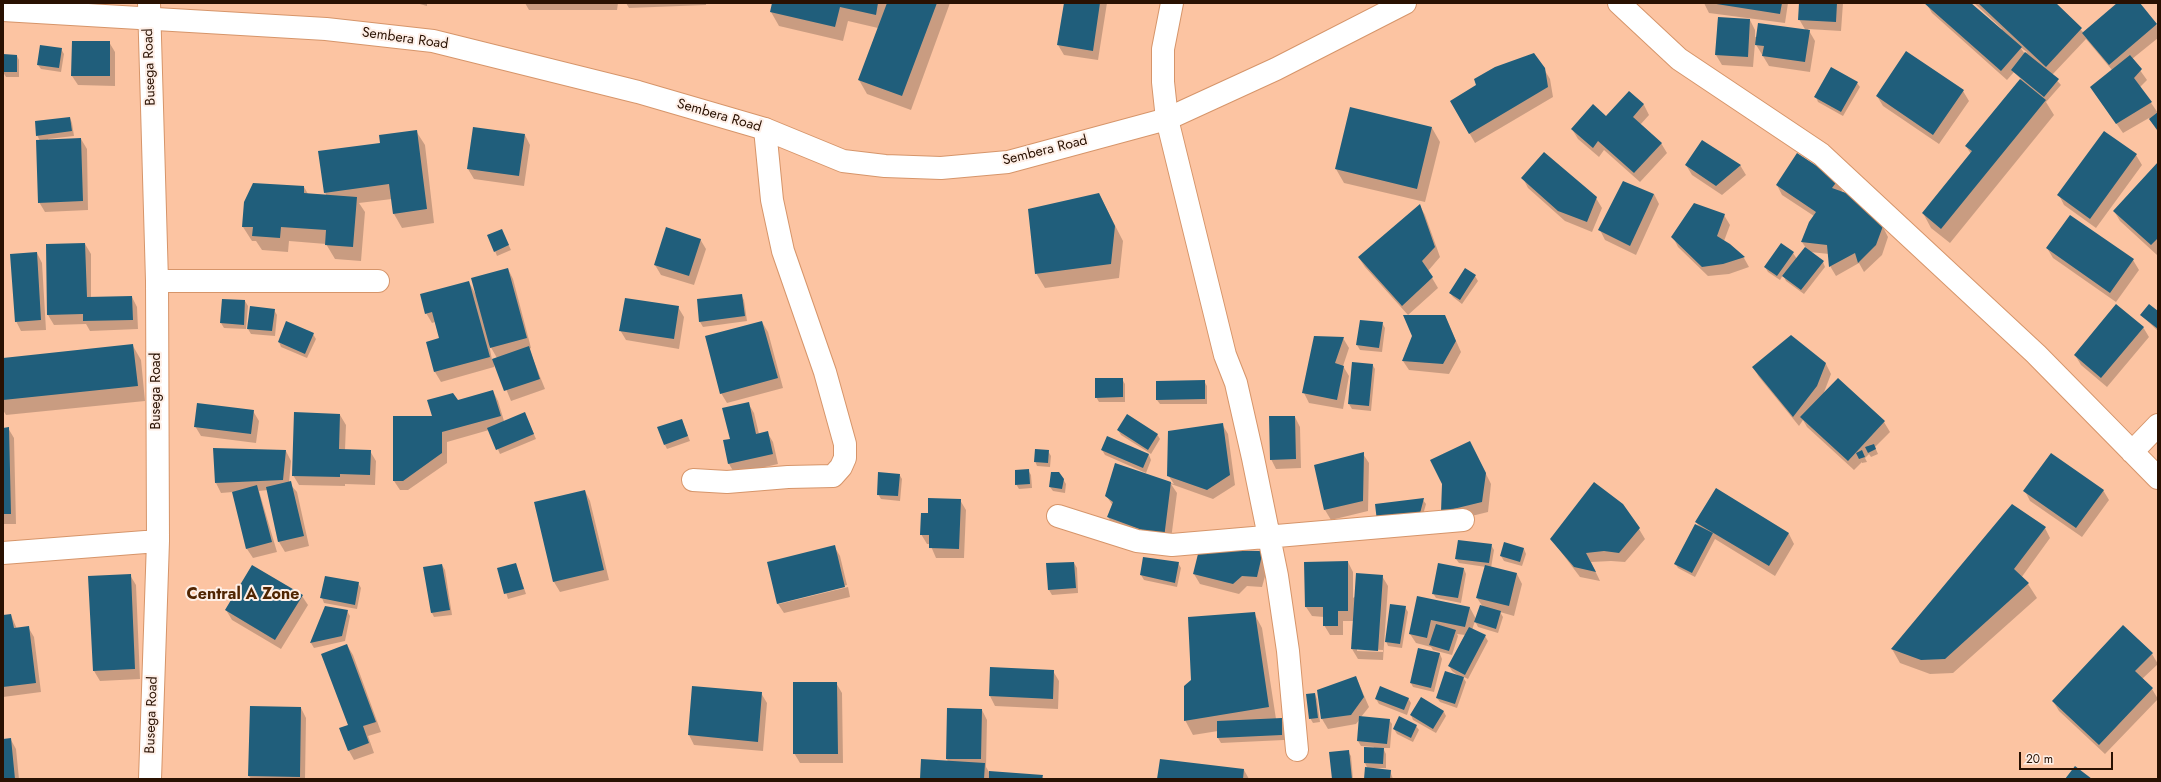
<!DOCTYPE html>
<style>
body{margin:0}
#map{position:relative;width:2161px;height:782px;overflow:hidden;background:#fcc4a2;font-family:Jost,sans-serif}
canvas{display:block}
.frame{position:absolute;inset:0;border:4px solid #291102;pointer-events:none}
.scale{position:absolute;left:2019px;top:752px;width:94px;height:18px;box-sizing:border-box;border:2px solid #291102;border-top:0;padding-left:5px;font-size:12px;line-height:14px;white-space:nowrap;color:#291102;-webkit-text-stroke:3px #feefe7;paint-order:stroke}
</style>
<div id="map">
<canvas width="2161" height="782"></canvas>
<div class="frame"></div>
<div class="scale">20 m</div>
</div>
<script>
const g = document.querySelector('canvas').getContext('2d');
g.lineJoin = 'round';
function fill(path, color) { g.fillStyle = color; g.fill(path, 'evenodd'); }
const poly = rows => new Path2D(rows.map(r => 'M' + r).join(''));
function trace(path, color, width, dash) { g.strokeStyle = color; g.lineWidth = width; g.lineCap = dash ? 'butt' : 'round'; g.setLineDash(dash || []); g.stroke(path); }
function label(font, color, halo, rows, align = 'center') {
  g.font = font + ' Jost,sans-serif'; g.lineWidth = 4; g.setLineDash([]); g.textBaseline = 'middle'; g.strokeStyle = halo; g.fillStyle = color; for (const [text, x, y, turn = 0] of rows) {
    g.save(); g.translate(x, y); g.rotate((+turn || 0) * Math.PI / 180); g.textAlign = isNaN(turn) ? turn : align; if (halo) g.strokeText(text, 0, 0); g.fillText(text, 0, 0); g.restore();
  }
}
fill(poly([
 [416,3,427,3,427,6],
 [525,3,618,3,617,10,529,10],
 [626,3,706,3,706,5,629,8],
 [773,3,950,3,911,110,867,94,859,80,878,28,848,21,843,41,779,26,771,12],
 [1065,3,1107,3,1098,60,1064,55,1058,45],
 [1704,3,1788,3,1785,23,1709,13],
 [1800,3,1843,3,1841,31,1808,29,1815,41,1810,72,1769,66,1755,43,1753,67,1722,65,1716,55,1718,18,1750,20,1755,30,1755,37,1806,31,1799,19],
 [1926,3,1969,3,2001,31,2002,29,1974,3,2054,3,2084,33,2119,3,2138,3,2158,27,2158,38,2132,59,2147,80,2140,87,2158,113,2158,132,2149,118,2123,133,2091,87,2112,70,2086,39,2052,75,2061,85,2046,102,2054,115,1950,243,1931,228,1923,213,1971,154,1966,146,2021,79,2014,72,2007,80,1932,13],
 [2020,47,2027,52,2025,54],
 [109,42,115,52,115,86,78,85,72,76],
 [61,49,64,54,61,72,41,69,38,65],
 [3,55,17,56,19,60,19,77,6,77,3,72],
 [1544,69,1550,79,1553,97,1475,143,1451,101],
 [1857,83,1860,87,1843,116,1818,102,1816,97],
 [1963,91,1969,101,1939,144,1883,106,1877,96],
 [1630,92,1644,105,1649,115,1640,125,1661,143,1667,153,1640,182,1604,150,1599,157,1578,139,1572,129,1606,117],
 [70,118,72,123,74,136,48,139,48,141,81,139,87,149,88,210,45,212,39,202,40,141,37,135],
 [1432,128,1440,142,1425,202,1344,183,1336,169],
 [416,131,425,145,434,223,402,228,394,214,392,199,359,203,365,212,361,261,335,259,326,244,289,241,288,252,262,250,256,241,252,241,243,227,304,187,308,194,326,195,325,192,381,144],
 [525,135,530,145,524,186,474,179,468,169],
 [2136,155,2142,165,2096,228,2064,205,2059,195],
 [2158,164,2158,254,2157,255,2120,221,2114,211],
 [1686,165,1740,165,1746,175,1722,195,1692,175],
 [1523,178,1596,198,1602,208,1592,232,1565,221,1528,188],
 [1837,181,1842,190,1841,193,1883,227,1888,237,1882,255,1864,272,1859,263,1836,276,1830,266,1829,254,1810,252,1823,262,1825,267,1804,294,1786,281,1783,275,1780,280,1768,272,1765,267,1793,253,1797,259,1806,248,1802,242,1810,222,1814,216,1782,195,1777,185],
 [1099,194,1123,241,1119,278,1045,288,1036,273],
 [1654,194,1659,204,1636,255,1605,240,1600,230],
 [1420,206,1425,215,1440,257,1428,271,1438,288,1408,315,1365,267,1359,258],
 [1724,215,1730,225,1724,241,1744,258,1749,267,1729,274,1708,276,1678,247,1673,237],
 [2070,216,2133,260,2139,270,2116,302,2053,258,2047,248],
 [504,235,511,250,497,256,495,251],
 [700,239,706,249,694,285,661,275,655,265],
 [85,244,91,254,91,298,132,297,137,307,138,329,90,331,86,324,54,325,48,315],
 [37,253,42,263,46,330,21,331,16,321],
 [508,269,513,279,531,348,529,349,545,389,511,401,495,362,494,367,441,382,435,372,427,342,440,339,435,322,432,323,426,313,469,282,476,295],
 [489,344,497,358,492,360],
 [1466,269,1475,276,1478,281,1462,304,1453,297,1450,293],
 [741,295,744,300,747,321,703,327,700,322,698,300],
 [223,300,245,301,248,306,246,329,224,328,221,323],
 [678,307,684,317,679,349,626,340,620,330],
 [274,310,277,315,275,336,251,334,248,329],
 [2158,313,2158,331,2141,315],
 [1445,316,1461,352,1449,374,1409,370,1403,361],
 [762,322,768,332,783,388,727,403,721,393],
 [1382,323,1385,328,1382,352,1360,350,1357,345],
 [2143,327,2149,337,2107,387,2081,365,2075,355],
 [313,334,316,339,307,358,281,347,279,342],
 [1343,338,1349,348,1343,366,1349,376,1343,409,1309,403,1304,393],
 [133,346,141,360,145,401,6,415,3,410,3,359],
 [1372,364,1375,369,1371,411,1352,409,1349,404],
 [1826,364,1831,374,1823,395,1884,422,1890,432,1875,447,1878,454,1871,457,1869,454,1865,458,1867,462,1862,463,1862,462,1854,470,1807,427,1803,420,1799,426,1759,377,1753,367],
 [1122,379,1125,384,1125,402,1099,402,1096,397],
 [1204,381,1207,386,1207,404,1160,404,1157,400],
 [493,391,498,401,504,421,527,418,536,439,500,454,489,430,447,442,447,463,408,490,400,490,394,481,433,417,457,401],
 [748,403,754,413,759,434,767,432,773,442,778,464,735,474,729,464,724,441,731,439],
 [253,411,259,421,256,443,201,436,195,426],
 [340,415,346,425,345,450,370,451,376,461,375,485,345,484,345,486,299,485,293,475],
 [1295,417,1300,427,1301,468,1276,469,1271,459],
 [682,420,690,441,667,449,665,445],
 [1222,424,1228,434,1235,485,1213,499,1171,484,1177,493,1170,547,1114,527,1108,517,1113,506,1106,495,1116,465,1174,484,1168,475],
 [8,428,14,438,16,524,3,524,3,429],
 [1118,430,1157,434,1160,439,1151,454,1121,435],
 [1108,438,1149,455,1151,460,1146,473,1105,455,1102,450],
 [286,451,291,461,289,483,297,492,309,546,285,552,279,542,268,490,259,491,277,552,253,558,247,549,233,492,221,493,216,483],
 [1048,451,1051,456,1050,467,1037,466,1035,461],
 [1475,452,1491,484,1488,512,1447,522,1443,484],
 [1363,454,1369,463,1368,511,1331,520,1325,510,1315,465],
 [1028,470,1031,475,1032,488,1019,489,1016,484],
 [899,474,902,479,900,501,881,499,878,494],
 [1063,479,1066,484,1065,493,1053,491,1050,487],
 [1716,489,1789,534,1794,544,1775,576,1715,539,1695,577,1678,568,1675,563,1700,528,1696,522],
 [2103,490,2109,500,2082,537,2030,501,2025,491],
 [585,491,590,501,609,580,560,592,554,582,535,503],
 [960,500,966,510,964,558,936,558,930,544,927,544,921,534,929,514],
 [1423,500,1426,504,1419,529,1382,534],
 [2045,528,2050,538,2021,578,2028,584,2037,598,1953,673,1930,674,1900,663,1892,649],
 [1639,529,1645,539,1625,562,1611,561,1591,562,1600,581,1580,577,1552,540],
 [1505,543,1524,549,1526,554,1522,566,1504,561,1501,556],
 [1491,545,1494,550,1491,568,1517,574,1522,584,1514,616,1500,612,1503,617,1498,633,1478,627,1475,621,1472,630,1485,636,1488,641,1468,679,1462,676,1466,682,1457,708,1440,702,1437,698,1460,677,1452,671,1449,666,1465,635,1457,634,1458,636,1452,655,1433,650,1431,647,1416,643,1410,634,1418,597,1470,608,1476,619,1483,607,1477,598,1486,567,1459,563,1456,559],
 [834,546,840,556,847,585,779,602,779,604,848,587,850,597,784,613,778,604],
 [1199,551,1263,552,1269,562,1262,587,1247,586,1239,594,1200,584,1194,574],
 [1348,562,1353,572,1353,598,1382,576,1388,586,1383,660,1358,659,1352,649,1354,621,1343,621,1343,635,1330,635,1324,625,1324,617,1312,616,1306,607],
 [1357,649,1383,650,1383,652,1357,651],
 [1074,563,1077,568,1078,593,1052,595,1049,590,1048,564],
 [1178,563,1181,568,1177,587,1144,580,1141,575],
 [516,564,526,594,508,599,499,569],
 [442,565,445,570,452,615,434,617,432,613],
 [1464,569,1466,574,1461,603,1436,598,1433,593],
 [130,575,136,585,140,679,100,681,94,671,90,577],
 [358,583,361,588,357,609,324,603,322,598],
 [302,596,308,605,281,649,232,620,226,610],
 [326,607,347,611,350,616,345,641,314,648,311,643],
 [1405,607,1408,612,1402,648,1388,646,1386,641],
 [1254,613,1262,628,1276,719,1281,719,1284,724,1284,740,1221,743,1218,738,1218,731,1193,735,1185,720],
 [11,615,17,629,28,627,34,637,41,692,3,697,3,616],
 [347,645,353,655,381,732,368,736,374,753,354,760,349,751],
 [1419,649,1440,654,1442,659,1434,692,1413,687,1411,683],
 [2152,654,2158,664,2142,679,2152,689,2158,699,2105,754,2059,711,2053,701],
 [1053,671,1059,681,1058,709,995,706,990,696],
 [1356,677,1369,707,1361,717,1389,720,1392,724,1390,748,1383,748,1386,754,1386,768,1373,768,1373,769,1390,771,1393,779,1365,779,1368,769,1365,763,1374,747,1361,746,1358,741,1360,719,1356,724,1328,729,1322,719],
 [836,683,842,693,843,763,800,763,794,753],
 [693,687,761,693,767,703,763,751,694,745,689,735],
 [1315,694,1317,699,1320,722,1313,723,1310,718],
 [1408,698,1411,703,1407,715,1379,704,1376,699],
 [1421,698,1444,712,1446,716,1436,733,1413,720,1411,715],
 [301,708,306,718,305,779,251,779,249,776],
 [982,710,987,720,986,767,989,772,1042,776,1044,779,921,779,948,762,947,759],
 [1416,726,1419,730,1413,742,1397,734,1394,729],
 [3,740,11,740,16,749,19,779,3,779],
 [1348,752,1351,756,1353,779,1333,779],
 [1244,770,1249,779,1158,779]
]), '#0003');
fill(poly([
 [772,3,878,3,876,15,840,7,835,27,770,12],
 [887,3,937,3,902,96,858,80],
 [1064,3,1100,3,1093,51,1057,45],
 [1710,3,1782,3,1780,14],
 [1799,3,1837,3,1836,22,1798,20],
 [1924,3,1971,3,2022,47,2001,71],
 [1978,3,2056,3,2082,28,2046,67],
 [2117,3,2140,3,2157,24,2109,65,2082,33],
 [1718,17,1750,19,1748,57,1715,55],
 [1758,23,1810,30,1805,62,1762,56,1764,46,1755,45],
 [72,41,110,41,110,76,71,76],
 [40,45,62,48,59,68,37,65],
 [1906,51,1964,90,1933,135,1876,96],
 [2025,52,2059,79,2044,97,2011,70],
 [1534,53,1545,68,1548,87,1469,134,1450,101,1476,85,1474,79,1495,67],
 [3,54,17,55,17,72,3,72],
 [2130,55,2142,69,2134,78,2152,102,2116,124,2090,87],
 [1831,67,1858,82,1841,112,1814,97],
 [2020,79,2046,100,1941,229,1922,213,1972,151,1965,146],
 [1629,91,1644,104,1633,117,1662,143,1634,173,1598,141,1593,148,1571,129,1593,104,1606,116],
 [1350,107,1432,127,1417,189,1335,169],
 [2158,112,2158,131,2149,119],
 [70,117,72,131,36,136,35,121],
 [473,127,525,134,519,176,467,169],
 [417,130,427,209,393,214,389,184,324,193,318,151,380,143,379,135],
 [2104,131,2137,154,2090,219,2057,195],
 [81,138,83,201,38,203,36,140],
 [1702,140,1741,165,1716,186,1685,165],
 [1544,152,1597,197,1587,222,1558,211,1521,178],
 [1797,153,1838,180,1832,188,1863,199,1883,226,1876,245,1858,263,1855,253,1829,267,1827,245,1801,242,1809,222,1816,212,1776,185],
 [2158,162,2158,238,2151,245,2113,211],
 [1623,181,1654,194,1630,246,1598,230],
 [253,183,304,186,304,193,357,197,353,247,325,245,326,230,281,227,280,238,252,236,253,227,242,227,244,202],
 [1099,193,1115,226,1111,264,1035,274,1028,209],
 [1694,203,1725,214,1717,236,1730,244,1745,257,1723,264,1702,267,1671,237],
 [1420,204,1435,247,1422,261,1433,277,1402,306,1358,257],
 [2070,215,2134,259,2110,293,2046,248],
 [666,227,701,239,689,276,654,265],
 [502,229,509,245,494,252,487,235],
 [85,243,87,297,132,296,133,320,83,321,83,314,47,315,46,244],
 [1781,243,1794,252,1777,276,1764,267],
 [1805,247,1824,261,1801,290,1782,276],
 [37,252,41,320,15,322,10,254],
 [508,268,527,338,490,348,471,278],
 [1465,268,1476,275,1460,300,1449,293],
 [469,281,490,357,434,372,426,342,439,338,432,312,425,314,420,294],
 [742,294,745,316,699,322,697,299],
 [625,298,679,306,674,339,619,331],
 [222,299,245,300,244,325,220,323],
 [2116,304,2144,327,2101,378,2074,355],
 [2149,304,2158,311,2158,329,2140,315],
 [250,306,275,309,272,331,247,329],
 [1403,315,1445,315,1456,341,1443,364,1402,361,1412,336],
 [1360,320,1383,322,1379,348,1356,345],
 [286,321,314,333,305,354,278,342],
 [762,321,778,378,720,394,705,336],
 [1791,335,1826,363,1817,386,1793,417,1752,367],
 [1314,336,1344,337,1335,363,1344,366,1337,400,1302,393],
 [133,344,138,386,3,400,3,358],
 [529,346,540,379,504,391,492,359],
 [1352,362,1373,364,1369,406,1348,404],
 [1095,378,1123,378,1123,397,1095,398],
 [1838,378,1885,421,1848,461,1800,417],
 [1205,380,1205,399,1156,400,1156,381],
 [493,390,501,416,442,432,442,453,403,481,393,481,393,416,432,416,427,400,453,393,458,400],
 [749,402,756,434,768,431,773,454,728,464,723,440,730,439,722,408],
 [197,403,254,410,251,434,194,427],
 [294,412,340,414,339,449,371,450,370,475,340,474,340,477,292,476],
 [525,412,534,434,496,450,487,428],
 [1127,414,1158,434,1148,450,1117,430],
 [1269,416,1295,416,1296,459,1270,460],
 [682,419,688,436,664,445,657,427],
 [1223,423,1230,475,1207,490,1167,476,1168,431],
 [9,427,11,514,3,514,3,428],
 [1107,436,1149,454,1143,468,1101,450],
 [1470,441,1486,473,1482,502,1441,512,1442,484,1430,460],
 [1874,444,1876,449,1868,453,1865,447],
 [213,448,286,450,283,480,215,483],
 [1035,449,1049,450,1048,463,1034,462],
 [1862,450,1865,457,1859,459,1856,453],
 [1364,452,1363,501,1324,510,1314,465],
 [2051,453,2104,490,2076,528,2023,491],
 [1115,463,1171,482,1164,538,1107,517,1113,502,1105,496],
 [1029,469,1030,484,1015,485,1015,470],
 [878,472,900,474,898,496,877,495],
 [1051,472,1059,472,1064,479,1062,489,1049,487],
 [291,481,304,536,278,542,266,487],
 [1594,482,1623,504,1640,528,1619,553,1604,551,1586,553,1596,572,1574,567,1550,539],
 [257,485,272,542,246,549,232,492],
 [1716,488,1789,533,1769,566,1695,522],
 [585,490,604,570,553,582,534,502],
 [928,498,961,499,959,549,929,548,929,535,920,535,921,513,928,513],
 [1424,498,1417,525,1378,530,1375,504],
 [2012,504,2046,527,2014,569,2029,583,1945,659,1921,660,1891,649],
 [1695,524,1713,533,1692,573,1674,564],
 [1458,540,1492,544,1489,563,1455,559],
 [1504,542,1524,548,1520,562,1500,556],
 [835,545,845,587,777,604,767,562],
 [1199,550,1263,551,1257,577,1242,576,1233,584,1193,574],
 [1143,557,1179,562,1175,583,1140,575],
 [1348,561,1348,611,1338,611,1338,626,1323,626,1323,607,1305,607,1304,562],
 [1074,562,1076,588,1048,590,1046,563],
 [516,563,524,589,504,594,497,568],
 [1438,563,1464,568,1458,598,1432,594],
 [442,564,450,610,431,613,423,567],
 [252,565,303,595,275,640,225,610],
 [1485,565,1517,573,1509,606,1476,598],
 [1356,573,1383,575,1378,651,1351,649],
 [131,574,135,669,93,671,88,576],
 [325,576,359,582,355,605,320,598],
 [1417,596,1470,607,1465,627,1431,620,1427,638,1409,634],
 [1390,604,1406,606,1400,644,1385,642],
 [1480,605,1501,611,1496,629,1474,622],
 [325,606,348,610,342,636,310,643],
 [1255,612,1269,707,1184,721,1184,686,1191,680,1188,617],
 [11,614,14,628,29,626,36,683,3,687,3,615],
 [1436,624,1456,630,1449,651,1429,645],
 [2123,625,2153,653,2135,671,2153,688,2099,745,2052,701],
 [1469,627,1486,635,1465,675,1448,666],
 [347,644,376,722,363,726,369,743,348,751,339,728,348,725,321,654],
 [1418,648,1440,653,1431,688,1410,683],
 [990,667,1054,670,1053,699,989,696],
 [1445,671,1464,677,1455,704,1436,698],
 [1356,676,1364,697,1351,715,1321,719,1317,690],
 [793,682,837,682,838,754,793,754],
 [692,686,762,692,758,742,688,735],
 [1380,686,1409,698,1404,710,1375,699],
 [1315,693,1318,718,1309,719,1306,694],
 [1421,697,1444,711,1433,729,1410,715],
 [250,706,301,707,300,777,248,776],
 [947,708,982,709,981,759,946,759],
 [1359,716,1390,719,1387,744,1357,741],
 [1399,716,1417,725,1411,738,1393,729],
 [1282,718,1282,735,1217,738,1217,721],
 [11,738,15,779,3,779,3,739],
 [1364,747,1384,748,1383,764,1364,763],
 [1349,750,1352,779,1332,779,1329,752],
 [921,759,985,763,984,779,920,779],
 [1160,759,1244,769,1243,779,1157,779],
 [2075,766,2092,779,2065,779],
 [1365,767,1391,770,1390,779,1364,779],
 [989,771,1043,775,1042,779,989,779]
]), '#205e7b');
const minor = poly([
 [149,3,157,281,158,541,150,779],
 [1172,3,1163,49,1163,82,1167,119,1225,355,1236,383,1253,458,1277,576,1288,651,1297,750],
 [1619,3,1679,59,1821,154,2036,354,2158,478],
 [157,281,378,281],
 [2132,452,2158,425],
 [693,480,727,482,788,477,833,476,841,467,845,458,845,444,825,372,783,251,772,200,765,129],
 [1058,516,1137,541,1172,545,1463,520],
 [3,553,158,541]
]);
const tertiary = poly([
 [3,10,326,29,433,41,638,92,765,129,843,161,885,166,941,168,1008,162,1167,119,1276,69,1405,3]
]);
trace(minor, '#d6956a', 24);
trace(tertiary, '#d6956a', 24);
trace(minor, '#fff', 22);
trace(tertiary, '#fff', 22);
label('14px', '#291102', '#feefe7', [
 ["Sembera Road",405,39,8],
 ["Busega Road",150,67,-92],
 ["Sembera Road",719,116,16],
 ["Sembera Road",1045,151,-14],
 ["Busega Road",157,391,-90],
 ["Busega Road",152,715,-88]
]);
label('bold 16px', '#502502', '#feefe7', [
 ["Central A Zone",243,595]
]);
</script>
